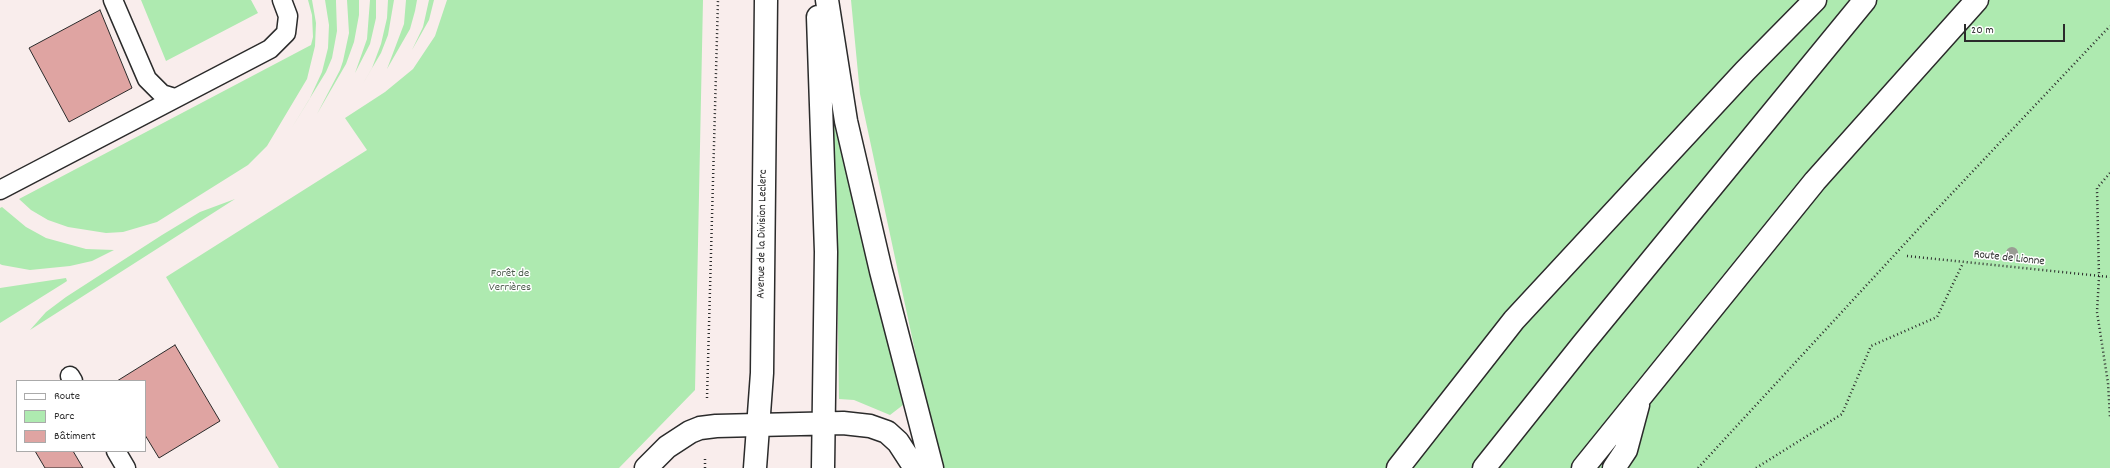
<!DOCTYPE html>
<meta charset="utf-8">
<style>
body{margin:0}
#map{position:relative;width:2110px;height:468px;overflow:hidden;background:#f9edec;font-family:Dekko,sans-serif}
canvas{display:block}
.legend{position:absolute;left:16px;top:380px;width:130px;height:72px;box-sizing:border-box;background:#fff;border:1px solid #aaa;margin:0;padding:5px 7px;list-style:none;font-size:12px;color:#2b2b2b}
.legend li{display:flex;align-items:center;gap:8px;height:20px}
.legend b{width:20px;border:1px solid #aaa}
.scale{position:absolute;left:1964px;top:24px;width:101px;height:18px;box-sizing:border-box;border:2px solid #2b2b2b;border-top:0;padding-left:5px;font-size:12px;line-height:14px;white-space:nowrap;color:#2b2b2b;-webkit-text-stroke:3px #fff;paint-order:stroke}
</style>
<div id="map">
<canvas width="2110" height="468"></canvas>
<ul class="legend">
<li><b style="height:5px;background:#fff"></b>Route</li>
<li><b style="height:11px;background:#aeeab0"></b>Parc</li>
<li><b style="height:11px;background:#dfa4a2"></b>Bâtiment</li>
</ul>
<div class="scale">20 m</div>
</div>
<script>
const g = document.querySelector('canvas').getContext('2d');
g.lineJoin = 'round';
function fill(path, color) { g.fillStyle = color; g.fill(path, 'evenodd'); }
const poly = rows => new Path2D(rows.map(r => 'M' + r).join(''));
function trace(path, color, width, dash) { g.strokeStyle = color; g.lineWidth = width; g.lineCap = dash ? 'butt' : 'round'; g.setLineDash(dash || []); g.stroke(path); }
function label(font, color, halo, rows, align = 'center') {
  g.font = font + ' Dekko,sans-serif'; g.lineWidth = 3; g.setLineDash([]); g.textBaseline = 'middle'; g.strokeStyle = halo; g.fillStyle = color; for (const [text, x, y, turn = 0] of rows) {
    g.save(); g.translate(x, y); g.rotate((+turn || 0) * Math.PI / 180); g.textAlign = isNaN(turn) ? turn : align; if (halo) g.strokeText(text, 0, 0); g.fillText(text, 0, 0); g.restore();
  }
}
fill(poly([
 [141,0,251,0,258,13,166,61],
 [308,0,312,0,316,23,315,46,307,79,267,146,248,165,157,222,123,232,106,233,68,227,48,220,31,210,19,199,311,45,313,37,312,15],
 [325,0,336,0,336,2,337,31,332,58,326,72,291,129,309,100,322,72,328,48,329,25],
 [347,0,359,0,359,15,354,42,346,64,317,114,340,70,343,61,349,33],
 [370,0,376,0,376,18,370,44,355,73,338,99,355,73,367,39],
 [388,0,394,0,388,35,381,53,362,85,372,68,381,44,387,18],
 [406,0,417,0,415,11,410,29,387,69,404,24],
 [429,0,434,0,429,20,412,50,423,27],
 [447,0,703,0,695,390,619,468,279,468,166,277,367,150,345,118,385,92,413,69,435,36],
 [851,0,2110,0,2110,468,940,468,860,94],
 [829,104,903,405,890,415,854,400,839,399,837,255],
 [235,199,30,330,46,312,66,297,162,235,200,212],
 [2,207,26,227,46,238,86,249,114,250,92,261,70,266,30,270,2,265,0,264,0,208],
 [66,278,67,281,64,283,0,323,0,288]
]), '#aeeab0');
const building = poly([
 [100,10,132,88,69,122,29,48,100,10],
 [175,345,220,421,159,458,145,435,145,381,117,381,175,345],
 [35,451,73,451,83,468,45,468,35,451]
]);
fill(building, '#dfa4a2');
trace(building, '#2b2b2b', 1);
const lane = poly([
 [113,0,147,79,162,94,175,98],
 [0,190,270,49,286,33,288,16,282,0],
 [70,376,73,381],
 [116,451,126,468]
]);
const street = poly([
 [646,468,667,447,690,432,700,428,716,426,757,425]
]);
const primary = poly([
 [827,0,846,121,881,271,932,468],
 [818,17,826,252,823,468],
 [757,425,843,423,870,426,887,432,898,442,915,468],
 [755,468,762,373,766,0]
]);
const highway = poly([
 [1398,468,1514,320,1745,71,1815,0],
 [1484,468,1582,345,1865,0],
 [1583,468,1815,181,1977,0],
 [1614,468,1626,450,1638,405]
]);
trace(lane, '#2b2b2b', 21);
trace(street, '#2b2b2b', 25);
trace(primary, '#2b2b2b', 25);
trace(highway, '#2b2b2b', 25);
trace(poly([
 [2110,173,2097,188,2099,277,2097,312,2108,383,2110,417],
 [1907,256,2110,277],
 [707,398,718,0],
 [705,468,705,457],
 [1698,468,1923,224,2110,26],
 [1756,468,1842,414,1871,346,1937,317,1963,263]
]), '#2b2b2b', 2.5, [1, 3]);
trace(lane, '#fff', 18);
trace(street, '#fff', 22);
trace(primary, '#fff', 22);
trace(highway, '#fff', 22);
g.fillStyle = '#9a9d94';
for (const [x, y] of [
 [2012,253]
]) { g.beginPath(); g.arc(x, y, 6, 0, 2 * Math.PI); g.fill(); }
label('12px', '#2b2b2b', '#fff', [
 ["Avenue de la Division Leclerc",763,234,-89],
 ["Route de Lionne",2009,259,6]
]);
label('12px', '#4c5b4c', '#fff', [
 ["Forêt de",510,274],
 ["Verrières",510,288]
]);
</script>
